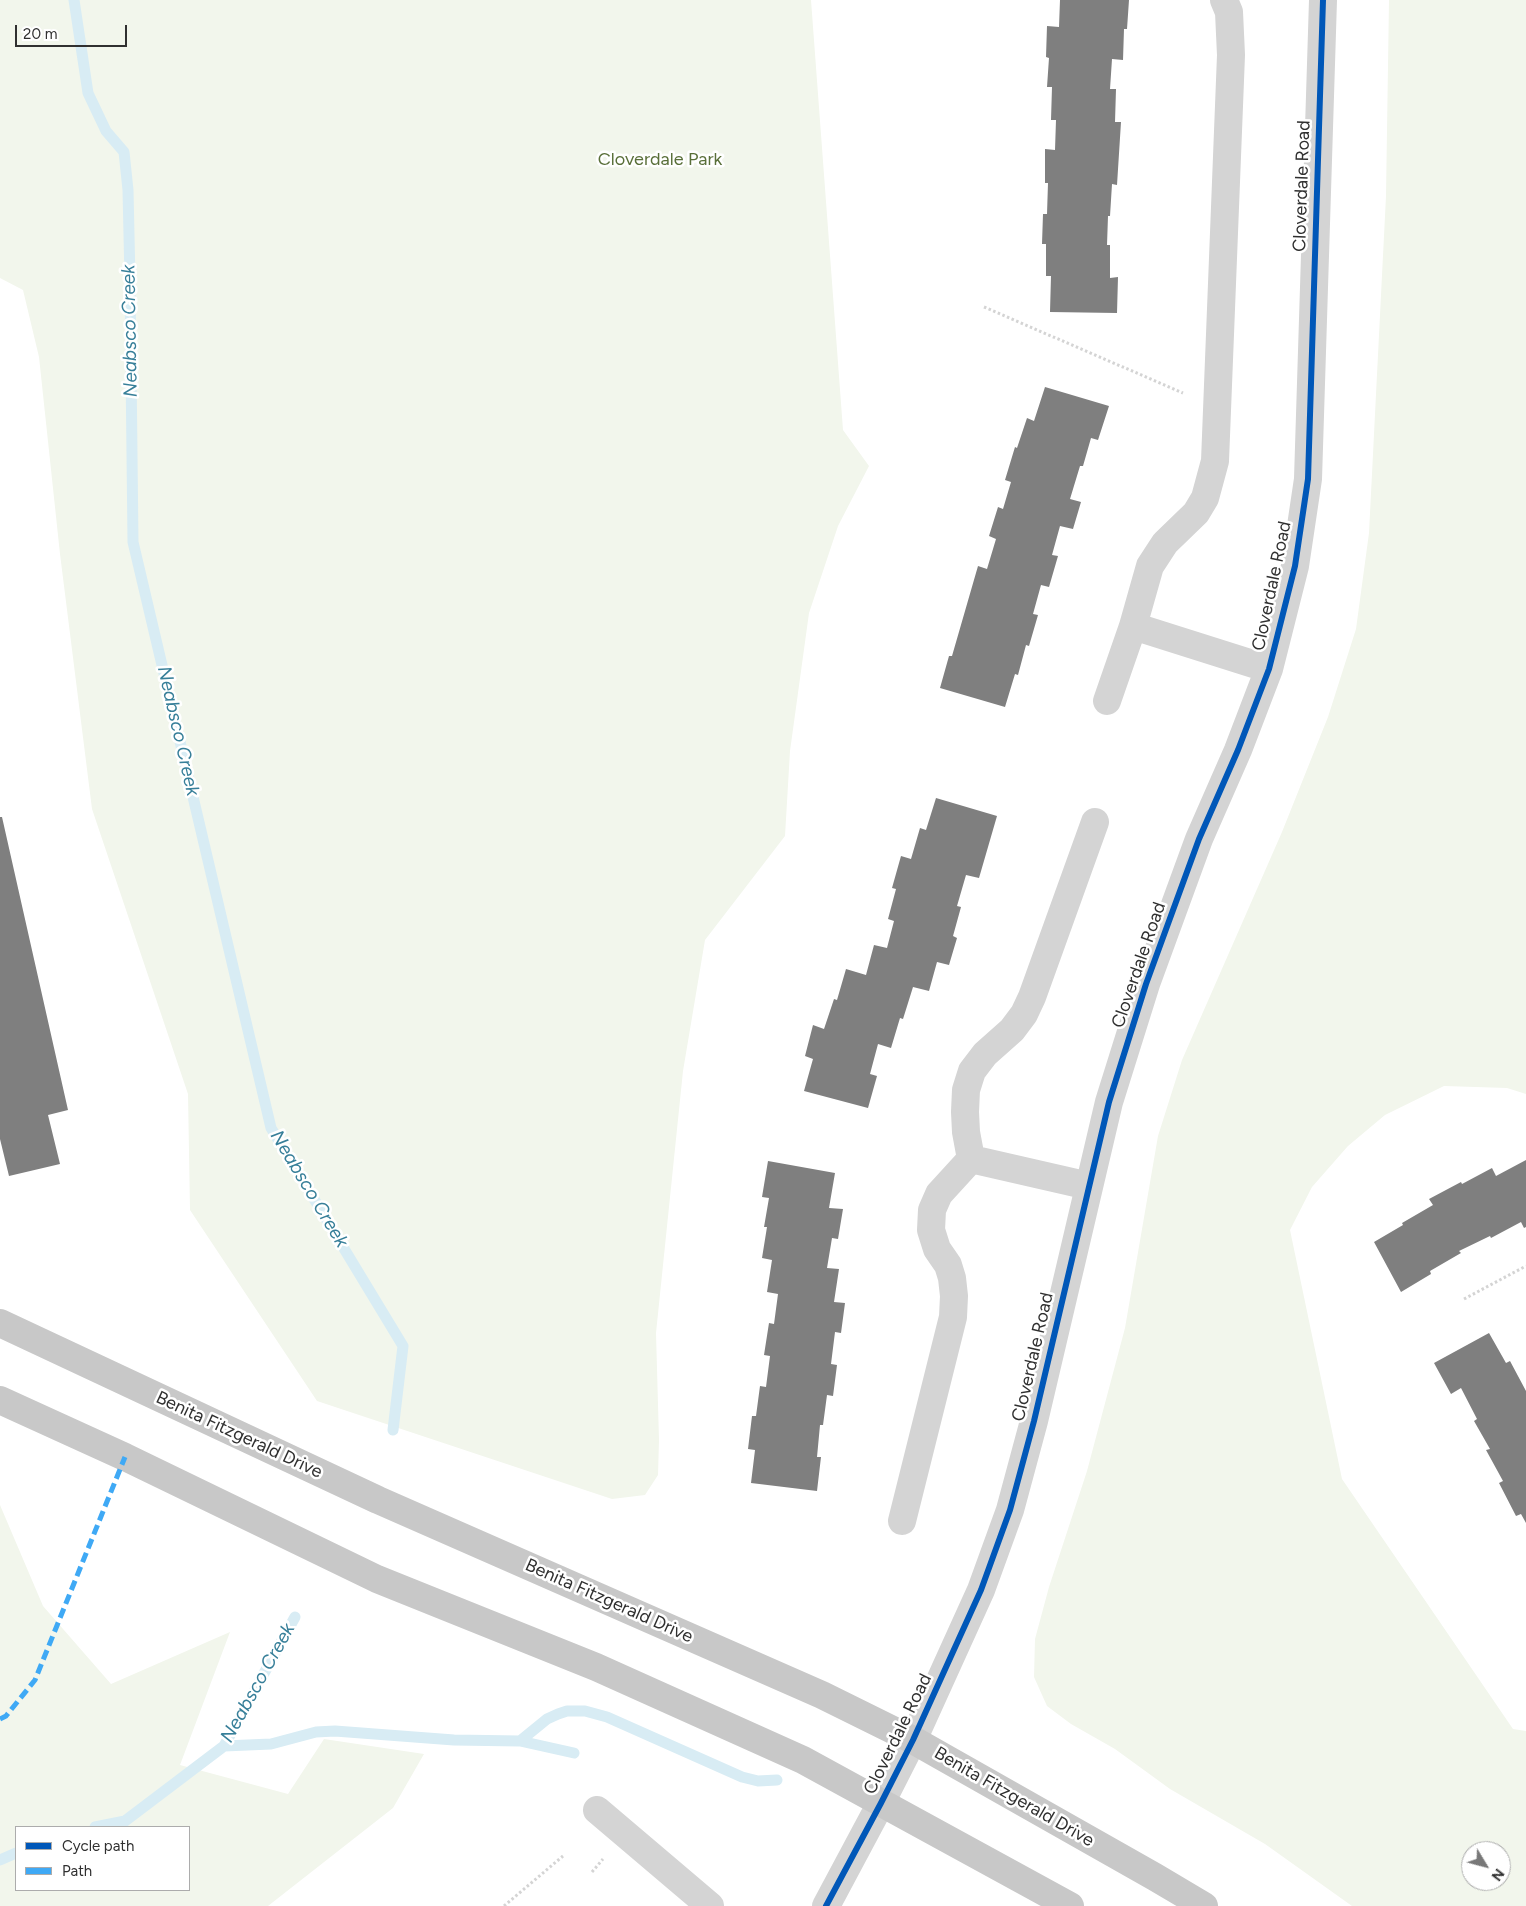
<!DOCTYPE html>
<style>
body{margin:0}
#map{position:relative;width:1526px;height:1906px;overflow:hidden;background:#fff;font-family:Figtree,sans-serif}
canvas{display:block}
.legend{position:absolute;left:15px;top:1826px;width:175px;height:65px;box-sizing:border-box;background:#fff;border:1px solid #acacac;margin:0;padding:6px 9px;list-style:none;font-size:15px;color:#303030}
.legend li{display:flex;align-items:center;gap:10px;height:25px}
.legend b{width:25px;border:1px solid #acacac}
.north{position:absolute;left:1461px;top:1841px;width:50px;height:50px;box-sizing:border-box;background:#fff;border:1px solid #acacac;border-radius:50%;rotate:127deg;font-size:14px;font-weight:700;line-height:20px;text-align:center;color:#303030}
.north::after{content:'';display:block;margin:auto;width:18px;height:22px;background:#787878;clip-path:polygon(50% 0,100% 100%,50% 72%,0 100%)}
.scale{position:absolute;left:15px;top:25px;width:112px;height:22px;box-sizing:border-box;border:2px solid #303030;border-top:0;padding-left:6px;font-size:15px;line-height:18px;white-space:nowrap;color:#303030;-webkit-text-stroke:4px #fff;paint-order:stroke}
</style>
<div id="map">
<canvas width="1526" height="1906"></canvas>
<ul class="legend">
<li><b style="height:6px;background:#0057b8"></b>Cycle path</li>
<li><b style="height:6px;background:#3fa9f5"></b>Path</li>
</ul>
<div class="north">N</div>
<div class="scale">20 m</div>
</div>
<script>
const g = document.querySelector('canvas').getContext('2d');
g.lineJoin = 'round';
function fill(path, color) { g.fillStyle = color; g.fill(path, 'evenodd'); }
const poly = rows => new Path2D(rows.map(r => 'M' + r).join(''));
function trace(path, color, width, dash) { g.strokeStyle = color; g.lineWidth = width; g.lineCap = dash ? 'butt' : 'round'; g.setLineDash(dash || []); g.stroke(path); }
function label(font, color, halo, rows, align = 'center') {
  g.font = font + ' Figtree,sans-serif'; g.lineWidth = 5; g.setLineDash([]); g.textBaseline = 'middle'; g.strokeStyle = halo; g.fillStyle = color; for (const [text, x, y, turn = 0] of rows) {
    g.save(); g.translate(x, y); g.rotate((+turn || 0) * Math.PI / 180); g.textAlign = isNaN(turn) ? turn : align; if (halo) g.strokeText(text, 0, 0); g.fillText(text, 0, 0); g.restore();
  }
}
fill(poly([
 [0,0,811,0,843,430,869,466,838,526,809,613,790,751,785,836,705,940,683,1071,656,1333,659,1440,658,1475,645,1495,612,1499,317,1401,190,1210,188,1094,92,809,60,554,39,357,23,290,0,278],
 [1389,0,1526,0,1526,1094,1507,1088,1444,1086,1385,1115,1348,1146,1312,1187,1290,1230,1342,1479,1513,1729,1526,1731,1526,1906,1352,1906,1265,1844,1170,1789,1115,1749,1071,1724,1047,1706,1034,1677,1035,1639,1049,1587,1087,1471,1125,1328,1158,1136,1182,1060,1282,832,1328,717,1356,629,1369,533,1386,196],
 [1471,1851,1501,1851,1501,1881,1471,1881],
 [0,1505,43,1606,111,1684,230,1632,180,1765,288,1794,324,1739,424,1754,393,1808,268,1906,0,1906],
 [16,1827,189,1827,189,1890,16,1890]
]), '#f2f6ec');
trace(poly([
 [74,0,88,93,106,131,124,152,128,190,130,280,133,542,271,1128,403,1346,393,1430],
 [520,1741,547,1719,558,1714,567,1711,585,1711,607,1717,742,1777,758,1781,777,1780],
 [224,1746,271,1744,316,1732,335,1731,454,1740,520,1741,574,1753],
 [95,1827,125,1821,224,1746,295,1617],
 [0,1860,16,1853]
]), '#d8ecf4', 11);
fill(poly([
 [1060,0,1129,0,1127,29,1124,29,1123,60,1112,59,1110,89,1116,89,1115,122,1121,122,1117,185,1112,184,1110,216,1108,216,1107,245,1110,245,1110,278,1118,277,1117,313,1050,312,1051,276,1046,276,1046,244,1042,244,1043,214,1047,214,1048,183,1045,183,1045,149,1055,150,1056,120,1051,120,1052,87,1047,87,1049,58,1046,57,1047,26,1059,27],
 [1045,387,1109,406,1098,440,1091,438,1083,466,1080,466,1070,499,1081,502,1073,529,1060,526,1052,555,1058,556,1049,587,1041,585,1033,614,1038,615,1029,646,1026,645,1018,675,1015,674,1005,707,940,688,949,656,952,656,978,566,987,569,996,539,989,536,998,507,1003,509,1011,482,1005,480,1015,447,1017,448,1027,418,1034,421],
 [936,798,997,816,979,878,966,875,957,906,961,907,953,936,957,938,949,965,937,962,929,991,913,987,903,1019,900,1018,891,1048,878,1044,870,1074,877,1076,868,1108,804,1091,813,1059,805,1056,813,1025,824,1029,834,999,837,1000,846,969,866,975,874,945,887,948,894,921,888,919,896,889,892,888,901,856,911,859,920,828,926,830],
 [0,817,2,817,68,1110,48,1115,60,1164,9,1176,0,1139],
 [1526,1160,1526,1227,1524,1228,1521,1222,1491,1238,1490,1236,1459,1251,1461,1253,1430,1271,1431,1274,1401,1292,1374,1242,1403,1225,1402,1223,1433,1205,1429,1199,1461,1182,1462,1184,1492,1168,1496,1176],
 [768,1161,835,1173,829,1208,843,1209,838,1239,832,1238,827,1268,839,1269,834,1302,845,1303,841,1333,835,1332,831,1364,837,1365,833,1396,827,1395,823,1425,820,1425,817,1457,821,1457,817,1491,751,1483,755,1450,748,1449,752,1416,756,1416,760,1386,766,1387,770,1356,764,1355,769,1323,774,1324,778,1294,767,1292,772,1260,762,1258,767,1227,764,1227,769,1198,762,1197],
 [1489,1333,1506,1363,1510,1361,1526,1391,1526,1523,1521,1514,1516,1516,1499,1483,1503,1481,1486,1450,1490,1449,1474,1421,1477,1419,1461,1388,1451,1394,1434,1363]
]), '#7f7f7f');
trace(poly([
 [984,307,1183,393],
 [1464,1299,1526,1266],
 [592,1872,603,1859],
 [504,1906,563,1856]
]), '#d4d4d4', 3, [2.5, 2.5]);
trace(poly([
 [1133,626,1269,669],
 [1107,701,1133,626,1150,566,1165,543,1196,513,1205,498,1215,461,1231,55,1229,12,1224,0],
 [971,1159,1089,1186],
 [902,1521,953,1317,954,1296,952,1278,948,1265,937,1249,931,1230,932,1210,939,1194,971,1159,966,1132,965,1112,966,1090,972,1071,985,1054,1012,1030,1024,1014,1032,997,1095,822],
 [597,1810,710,1906],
 [826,1906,881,1803,913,1740,981,1590,1010,1510,1034,1421,1109,1102,1146,984,1199,839,1238,750,1269,669,1295,566,1308,479,1323,0]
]), '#d4d4d4', 28);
trace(poly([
 [0,1323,378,1500,822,1695,913,1740,1155,1877,1204,1906],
 [0,1400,125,1457,377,1579,596,1667,803,1760,1070,1906]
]), '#c8c8c8', 28);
trace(poly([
 [0,1719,6,1716,35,1680,125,1457]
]), '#3fa9f5', 5, [10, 5]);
trace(poly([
 [826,1906,881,1803,913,1740,981,1590,1010,1510,1034,1421,1109,1102,1146,984,1199,839,1238,750,1269,669,1295,566,1308,479,1323,0]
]), '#0057b8', 6);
label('18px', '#596f39', '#fff', [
 ["Cloverdale Park",660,160]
]);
label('18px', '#303030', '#fff', [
 ["Cloverdale Road",1302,186,-88],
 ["Cloverdale Road",1272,586,-78],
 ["Cloverdale Road",1139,965,-71],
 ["Cloverdale Road",1033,1357,-77],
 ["Benita Fitzgerald Drive",239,1435,25],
 ["Benita Fitzgerald Drive",609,1601,24],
 ["Cloverdale Road",898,1734,-64],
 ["Benita Fitzgerald Drive",1014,1797,30]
]);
label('italic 19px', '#377f99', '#fff', [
 ["Neabsco Creek",130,331,-91],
 ["Neabsco Creek",178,731,77],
 ["Neabsco Creek",309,1189,59],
 ["Neabsco Creek",258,1683,-61]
]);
</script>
